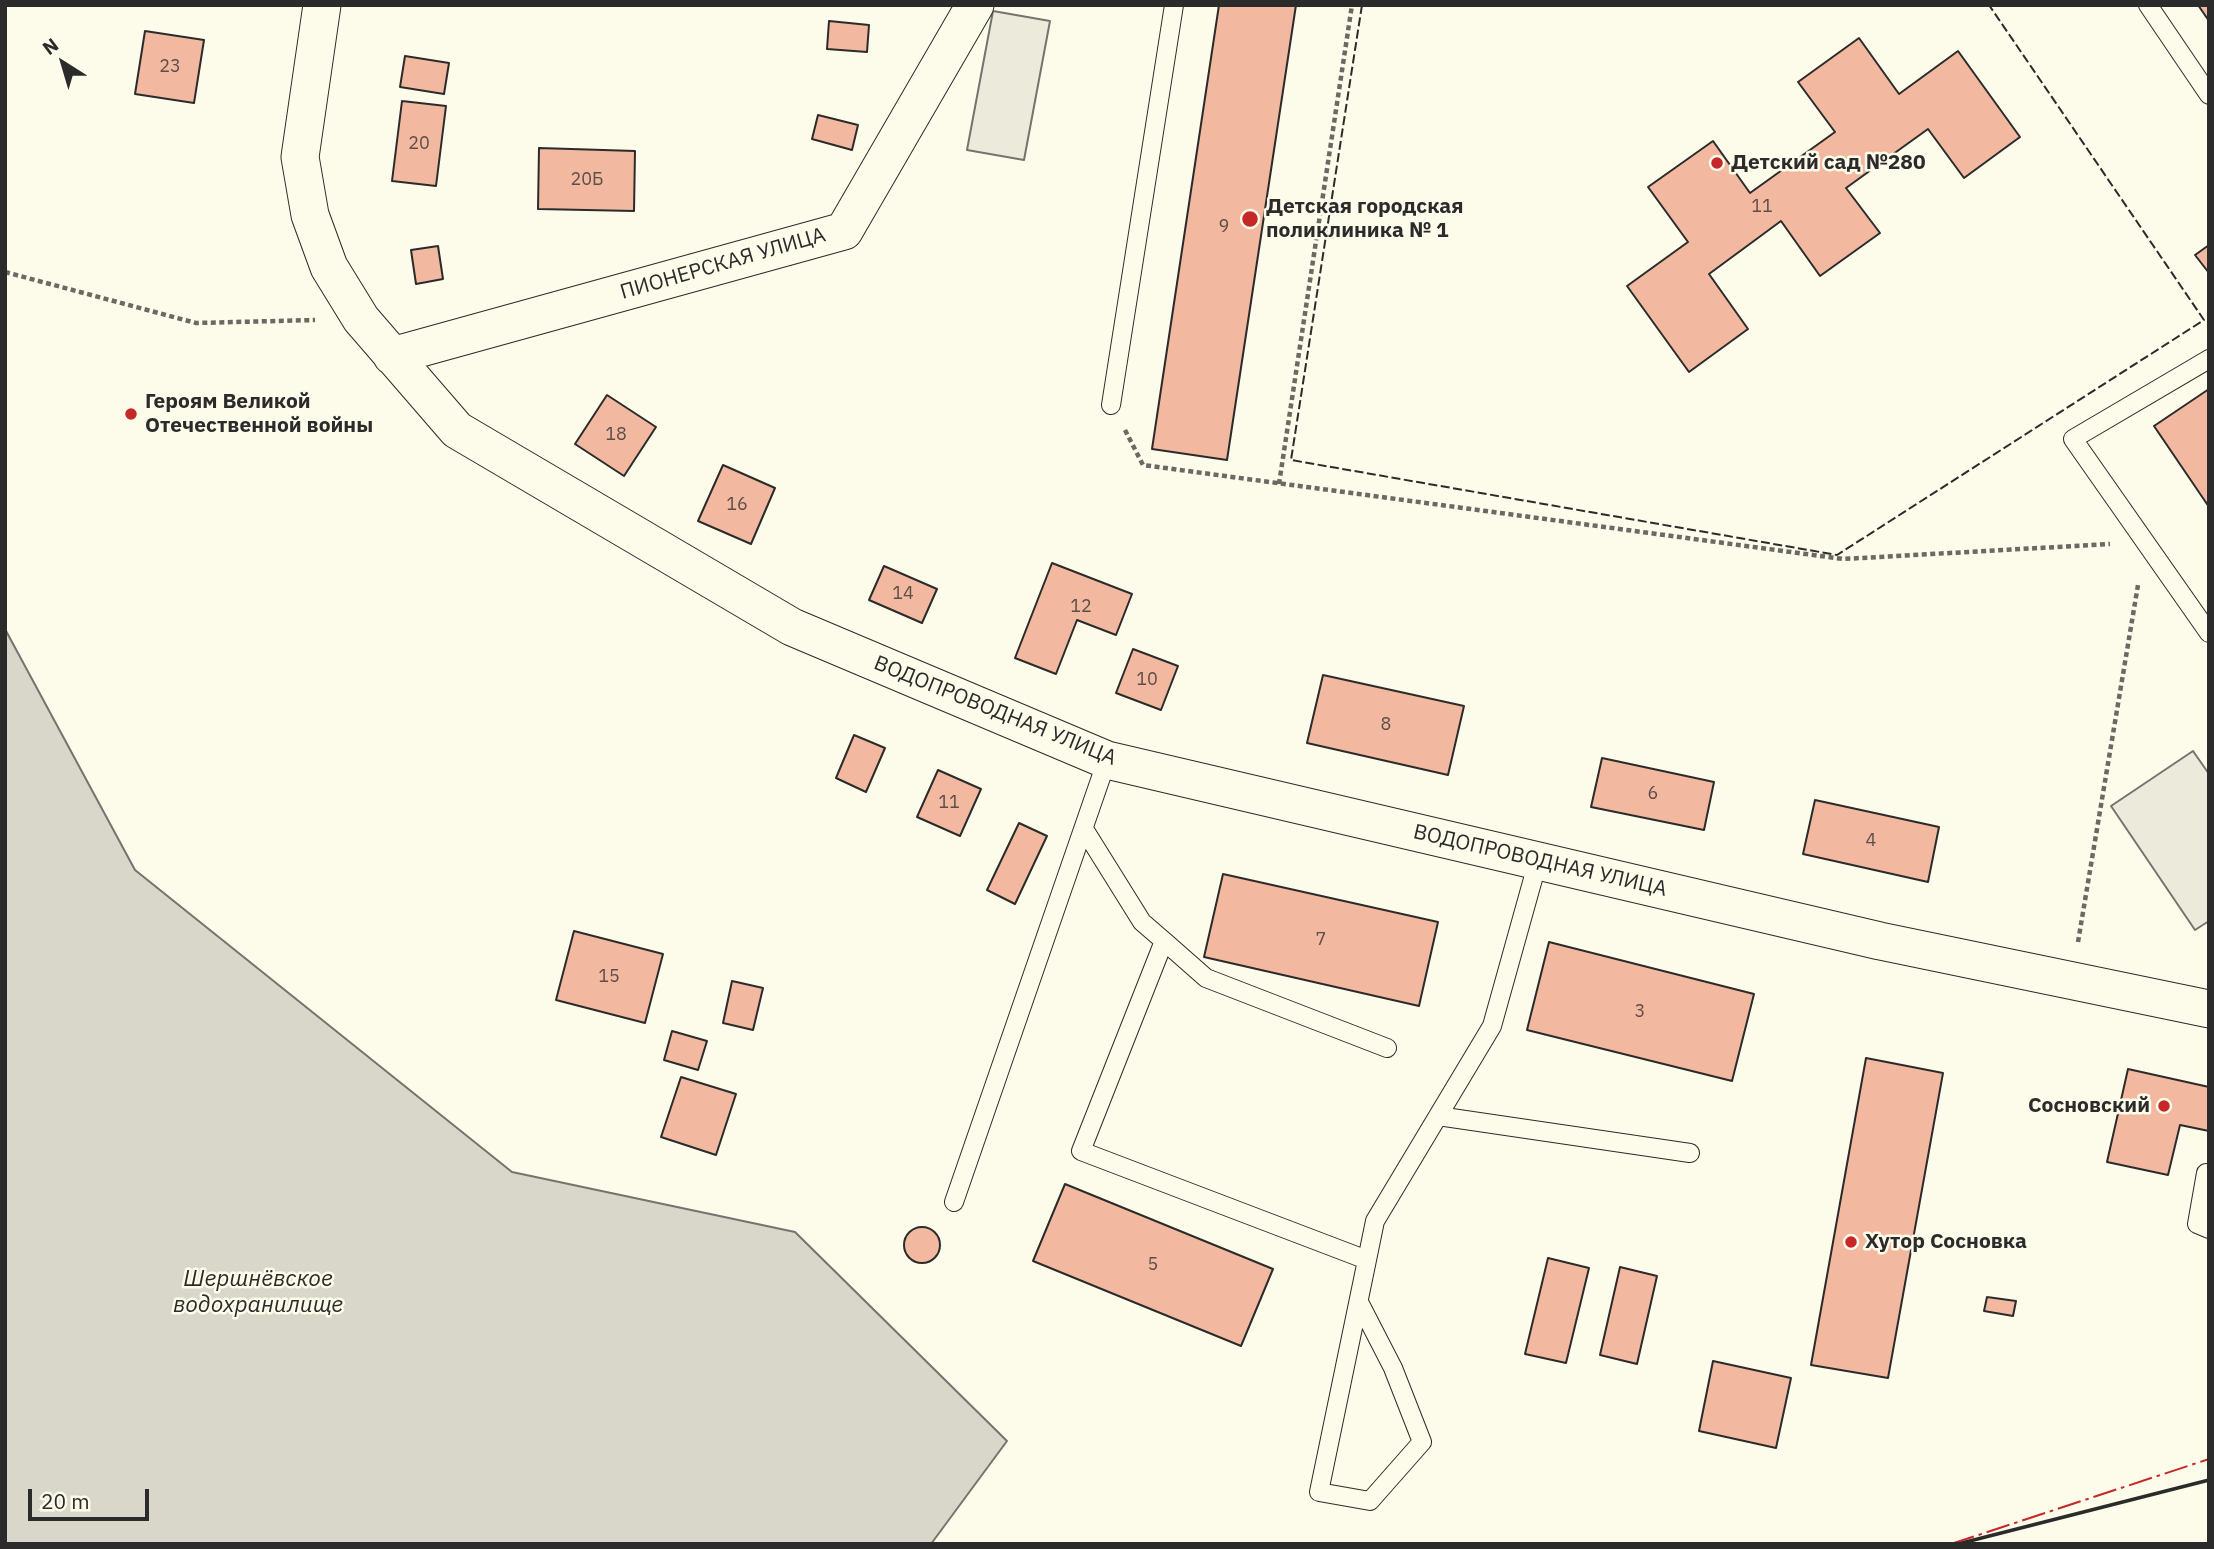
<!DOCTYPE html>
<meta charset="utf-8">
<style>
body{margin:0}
#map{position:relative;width:2214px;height:1549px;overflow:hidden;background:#fdfbea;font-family:"IBM Plex Sans",sans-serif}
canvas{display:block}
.frame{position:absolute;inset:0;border:7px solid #2b2b2b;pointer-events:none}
.north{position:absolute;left:28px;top:28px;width:70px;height:70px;-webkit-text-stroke:5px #fdfbea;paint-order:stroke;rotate:323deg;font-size:19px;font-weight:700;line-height:28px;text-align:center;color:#2b2b2b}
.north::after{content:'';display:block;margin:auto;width:24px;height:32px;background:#2b2b2b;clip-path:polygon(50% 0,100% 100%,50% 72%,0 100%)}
.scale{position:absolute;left:28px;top:1489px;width:121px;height:32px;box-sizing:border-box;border:4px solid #2b2b2b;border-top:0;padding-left:9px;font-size:21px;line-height:24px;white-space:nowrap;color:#2b2b2b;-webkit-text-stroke:5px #fdfbea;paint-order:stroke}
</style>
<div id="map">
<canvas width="2214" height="1549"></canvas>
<div class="frame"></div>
<div class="north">N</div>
<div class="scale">20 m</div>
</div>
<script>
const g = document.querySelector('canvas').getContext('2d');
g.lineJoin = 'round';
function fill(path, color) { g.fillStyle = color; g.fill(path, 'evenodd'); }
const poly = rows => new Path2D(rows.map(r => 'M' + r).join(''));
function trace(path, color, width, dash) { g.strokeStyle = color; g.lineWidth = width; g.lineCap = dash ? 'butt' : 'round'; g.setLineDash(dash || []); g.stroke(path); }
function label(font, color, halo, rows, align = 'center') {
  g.font = font + ' "IBM Plex Sans",sans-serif'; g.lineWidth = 5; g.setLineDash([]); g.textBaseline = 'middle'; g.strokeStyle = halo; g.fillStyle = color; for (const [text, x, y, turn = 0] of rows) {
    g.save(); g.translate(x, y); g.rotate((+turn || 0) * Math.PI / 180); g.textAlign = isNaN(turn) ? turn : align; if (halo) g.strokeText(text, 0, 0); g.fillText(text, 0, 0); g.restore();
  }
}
const green = poly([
 [993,11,1050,21,1024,160,967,150,993,11],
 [2193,751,2209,774,2209,921,2195,930,2111,806,2193,751]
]);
fill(green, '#ecebdb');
trace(green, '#74746e', 2);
const water = poly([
 [5,629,135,870,512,1172,795,1232,1007,1441,931,1544,5,1544,5,629]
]);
fill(water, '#d8d7c9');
trace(water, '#74746e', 2);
const building = poly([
 [1219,5,1296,5,1227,460,1152,449,1219,5],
 [2198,5,2209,5,2209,21,2198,5],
 [829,21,869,25,867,52,827,49,829,21],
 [145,31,204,40,194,103,135,94,145,31],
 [1859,38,1899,94,1958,51,2020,137,1964,178,1928,129,1846,188,1880,233,1820,276,1781,221,1709,274,1748,329,1689,372,1627,286,1688,242,1648,187,1713,141,1750,193,1835,132,1798,82,1859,38],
 [405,56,449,63,444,94,400,87,405,56],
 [402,101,446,106,436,186,392,181,402,101],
 [818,115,858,125,852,150,812,139,818,115],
 [539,148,635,151,634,211,538,209,539,148],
 [2209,245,2209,273,2195,255,2209,245],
 [438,246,443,279,416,284,411,250,438,246],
 [2209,389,2209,507,2154,426,2209,389],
 [607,395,656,427,624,476,575,444,607,395],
 [723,465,775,488,751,544,698,521,723,465],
 [1052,563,1132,594,1116,635,1077,620,1056,674,1015,658,1052,563],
 [884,566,937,589,922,623,869,600,884,566],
 [1133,649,1178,666,1161,710,1116,693,1133,649],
 [1323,675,1464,706,1448,775,1307,743,1323,675],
 [854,735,885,748,866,792,836,778,854,735],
 [1602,758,1714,782,1704,830,1591,807,1602,758],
 [938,770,981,789,960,836,917,817,938,770],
 [1815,800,1939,827,1928,882,1803,854,1815,800],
 [1019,823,1047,836,1015,904,987,890,1019,823],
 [1223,874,1438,922,1419,1006,1204,957,1223,874],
 [574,931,663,954,645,1023,556,1000,574,931],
 [1549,942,1754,994,1732,1081,1527,1030,1549,942],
 [732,981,763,988,753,1030,723,1023,732,981],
 [672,1031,707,1041,698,1070,664,1060,672,1031],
 [1866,1058,1943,1073,1888,1378,1811,1365,1866,1058],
 [2128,1069,2209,1087,2209,1131,2180,1125,2168,1175,2107,1162,2128,1069],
 [681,1077,736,1094,716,1155,661,1137,681,1077],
 [1065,1184,1273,1269,1241,1346,1033,1261,1065,1184],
 '904 1245a18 18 0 1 1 36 0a18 18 0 1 1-36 0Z',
 [1548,1258,1589,1268,1566,1363,1525,1354,1548,1258],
 [1620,1267,1657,1276,1637,1364,1600,1355,1620,1267],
 [1987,1297,2016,1301,2013,1316,1984,1311,1987,1297],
 [1713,1361,1791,1378,1776,1448,1699,1431,1713,1361]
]);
fill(building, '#f2b8a0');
trace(building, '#2b2b2b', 2);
const lane = poly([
 [2148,5,2209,95],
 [2209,359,2073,439,2209,633],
 [1111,405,1174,5],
 [1084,829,1142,922,1164,941,1081,1151,1367,1260,1375,1221,1492,1026,1538,861],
 [1164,941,1206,978,1387,1048],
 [1438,1116,1690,1153],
 [2206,1173,2197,1224,2209,1229],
 [954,1202,1107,760],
 [1359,1302,1393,1368,1422,1442,1370,1501,1319,1492,1367,1260]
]);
const street = poly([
 [322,5,300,157,310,215,329,267,361,319,457,430,792,627,1107,760,1880,941,2209,1009],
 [392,356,844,231,975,5]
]);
trace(lane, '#2b2b2b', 20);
trace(street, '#2b2b2b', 39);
trace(poly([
 [5,272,196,323,315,320],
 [1125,430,1143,465,1843,559,2110,544],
 [1279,484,1352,5],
 [2078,942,2138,585]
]), '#6a6964', 4.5, [5, 3.5]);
trace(lane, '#fdfbea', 18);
trace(street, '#fdfbea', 37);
trace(poly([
 [1362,5,1291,460,1837,555,2204,320,1989,5]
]), '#2b2b2b', 2, [9, 3.5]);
trace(poly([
 [1958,1544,2209,1480]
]), '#2b2b2b', 3.5);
trace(poly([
 [1951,1544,2209,1459]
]), '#c62828', 2, [24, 5, 3.5, 5]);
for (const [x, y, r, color] of [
 [1717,163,7,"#c62828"],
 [1250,219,9,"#c62828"],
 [131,414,7,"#c62828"],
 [2164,1106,7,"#c62828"],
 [1851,1242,7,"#c62828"]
]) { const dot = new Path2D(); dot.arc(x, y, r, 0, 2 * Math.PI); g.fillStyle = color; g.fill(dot); trace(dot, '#fdfbea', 2.5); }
label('18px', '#5d4e48', null, [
 ["23",170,67],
 ["20",419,144],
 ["20Б",587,180],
 ["11",1762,207],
 ["9",1224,227],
 ["18",616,435],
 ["16",737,505],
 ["14",903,594],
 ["12",1081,607],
 ["10",1147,680],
 ["8",1386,725],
 ["6",1653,794],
 ["11",949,803],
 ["4",1871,841],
 ["7",1321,940],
 ["15",609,977],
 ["3",1640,1012],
 ["5",1153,1265]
]);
label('bold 21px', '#2b2b2b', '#fdfbea', [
 ["Детский сад №280",1731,163],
 ["Детская городская",1266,207],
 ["поликлиника № 1",1266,231],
 ["Героям Великой",145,402],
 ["Отечественной войны",145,426],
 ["Сосновский",2150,1106,"right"],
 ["Хутор Сосновка",1865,1242]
], 'left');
label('21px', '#2b2b2b', '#fdfbea', [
 ["ПИОНЕРСКАЯ УЛИЦА",723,264,-16],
 ["ВОДОПРОВОДНАЯ УЛИЦА",995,711,22],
 ["ВОДОПРОВОДНАЯ УЛИЦА",1540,861,13]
]);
label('italic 23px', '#2b2b2b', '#fdfbea', [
 ["Шершнёвское",258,1279],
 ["водохранилище",258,1305]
]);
</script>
